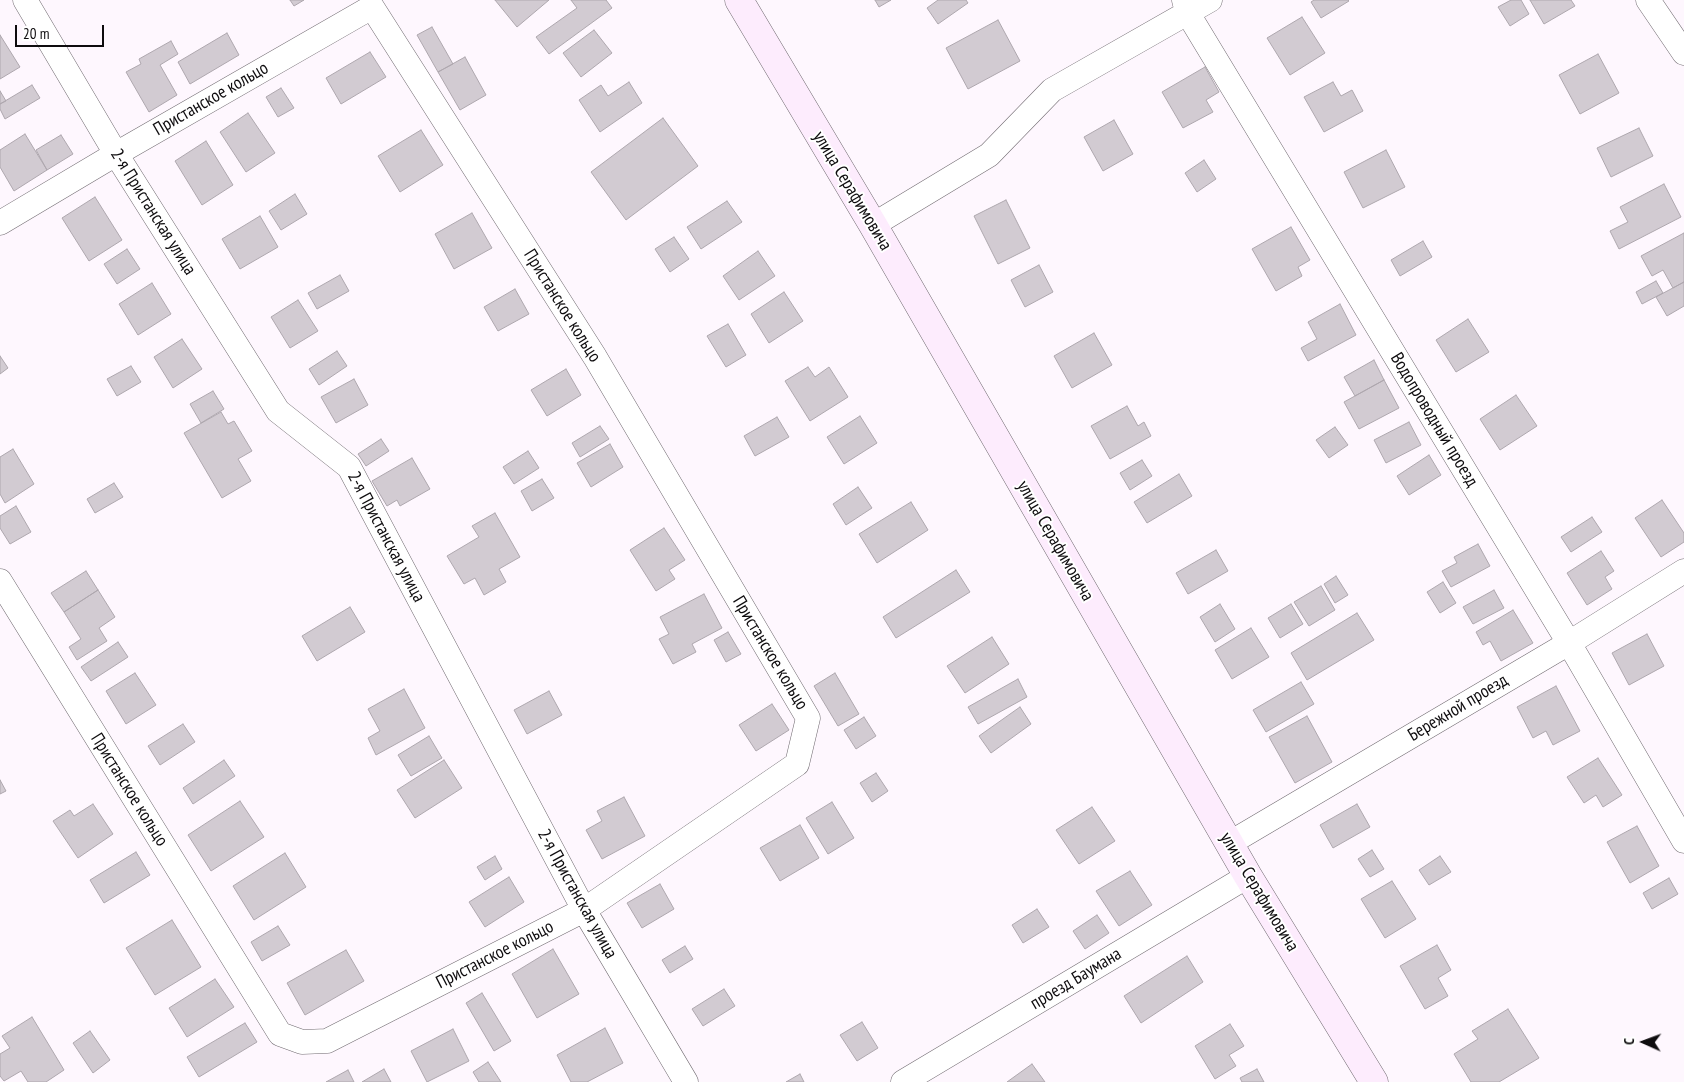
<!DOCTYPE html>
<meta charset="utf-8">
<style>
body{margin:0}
#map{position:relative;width:1684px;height:1082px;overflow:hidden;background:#fef7fe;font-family:"PT Sans Narrow",sans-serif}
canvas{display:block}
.north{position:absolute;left:1619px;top:1017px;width:50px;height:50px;-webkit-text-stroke:4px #fff;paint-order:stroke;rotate:272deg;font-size:14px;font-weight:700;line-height:20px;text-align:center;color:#0e0c0e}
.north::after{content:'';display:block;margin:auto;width:18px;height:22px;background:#0e0c0e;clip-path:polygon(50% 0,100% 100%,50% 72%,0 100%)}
.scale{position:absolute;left:15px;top:25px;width:89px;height:22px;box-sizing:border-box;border:2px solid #0e0c0e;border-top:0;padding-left:6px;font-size:15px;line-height:18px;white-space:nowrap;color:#0e0c0e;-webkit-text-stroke:4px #fff;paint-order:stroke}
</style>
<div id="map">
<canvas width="1684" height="1082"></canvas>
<div class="north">С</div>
<div class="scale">20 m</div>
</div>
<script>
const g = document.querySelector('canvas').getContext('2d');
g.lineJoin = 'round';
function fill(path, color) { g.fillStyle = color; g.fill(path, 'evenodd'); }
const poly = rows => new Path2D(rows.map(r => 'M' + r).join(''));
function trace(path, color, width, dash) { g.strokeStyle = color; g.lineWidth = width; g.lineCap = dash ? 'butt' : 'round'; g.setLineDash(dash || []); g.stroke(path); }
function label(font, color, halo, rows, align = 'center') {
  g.font = font + ' "PT Sans Narrow",sans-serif'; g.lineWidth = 4; g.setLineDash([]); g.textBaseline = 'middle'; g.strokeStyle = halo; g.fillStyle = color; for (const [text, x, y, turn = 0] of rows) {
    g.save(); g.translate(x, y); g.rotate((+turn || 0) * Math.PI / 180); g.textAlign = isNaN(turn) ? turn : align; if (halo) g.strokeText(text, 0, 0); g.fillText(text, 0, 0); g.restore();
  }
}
const building = poly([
 [290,0,304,0,294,6,290,0],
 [495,0,549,0,517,27,495,0],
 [571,0,606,0,612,8,549,54,536,37,577,8,571,0],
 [875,0,891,0,879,7,875,0],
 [938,0,966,0,968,3,938,24,927,8,938,0],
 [1314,0,1348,0,1349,1,1321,18,1311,2,1314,0],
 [1511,0,1521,0,1529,14,1510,26,1498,7,1511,0],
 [1530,0,1571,0,1575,6,1544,24,1530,0],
 [1302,17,1325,53,1290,75,1267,38,1302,17],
 [998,20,1020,61,968,89,946,48,998,20],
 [432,27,453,64,438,72,417,35,432,27],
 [594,30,612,53,581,77,563,53,594,30],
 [227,33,239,55,190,84,178,62,227,33],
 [0,35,20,67,0,79,0,35],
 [171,41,178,54,160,65,177,95,149,112,126,72,141,64,139,59,171,41],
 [370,52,386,77,341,104,326,78,370,52],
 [1598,54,1619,93,1580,114,1559,75,1598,54],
 [465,57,486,95,460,110,438,72,465,57],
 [1205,67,1219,92,1206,100,1213,112,1183,128,1162,92,1205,67],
 [629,82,642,103,600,132,579,100,601,85,608,96,629,82],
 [1333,82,1341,96,1352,90,1363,111,1324,132,1304,97,1333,82],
 [32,85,40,98,5,119,0,109,0,104,32,85],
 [281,88,294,108,278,117,266,97,281,88],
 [0,91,6,101,0,104,0,91],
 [248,113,275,153,246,172,220,132,248,113],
 [663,118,698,166,626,220,591,172,663,118],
 [1114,120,1133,154,1103,171,1084,137,1114,120],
 [1639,128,1653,156,1611,177,1597,148,1639,128],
 [421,130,443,165,400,192,378,156,421,130],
 [25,134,47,170,14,191,0,167,0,150,25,134],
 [61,135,73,154,47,170,36,150,61,135],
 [206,141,233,185,202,205,175,161,206,141],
 [1386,150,1405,187,1363,208,1344,172,1386,150],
 [1204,160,1216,179,1197,192,1185,173,1204,160],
 [1664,184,1681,217,1619,249,1610,231,1628,222,1620,207,1664,184],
 [295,194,307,214,281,230,269,211,295,194],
 [95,197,122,240,89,261,62,218,95,197],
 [1006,200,1030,248,998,264,974,216,1006,200],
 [727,201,742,222,701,249,687,227,727,201],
 [472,213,492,248,454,269,435,234,472,213],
 [260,216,278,247,240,269,222,239,260,216],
 [1291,227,1310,260,1298,267,1302,276,1276,291,1252,249,1291,227],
 [1684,233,1684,282,1673,288,1663,270,1652,276,1641,256,1684,233],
 [674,237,689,259,670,272,655,249,674,237],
 [1423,241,1432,257,1400,276,1391,260,1423,241],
 [127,249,140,269,117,284,104,264,127,249],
 [758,251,775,276,739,300,723,276,758,251],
 [1039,265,1053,292,1025,307,1011,280,1039,265],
 [340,275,349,291,317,309,308,293,340,275],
 [1656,281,1663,293,1642,304,1636,292,1656,281],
 [1684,282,1684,306,1667,316,1656,297,1684,282],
 [152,283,171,314,138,335,119,304,152,283],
 [515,289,529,314,498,331,484,307,515,289],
 [784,292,803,321,769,343,751,314,784,292],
 [298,300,318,331,290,348,271,317,298,300],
 [1340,304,1356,335,1308,361,1301,348,1317,339,1308,322,1340,304],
 [1468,319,1489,352,1456,372,1436,340,1468,319],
 [728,324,746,355,726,367,707,336,728,324],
 [1094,333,1112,365,1072,388,1054,356,1094,333],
 [182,339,202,369,173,388,154,357,182,339],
 [337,351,347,366,319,385,309,369,337,351],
 [0,356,8,368,0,374,0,356],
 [1374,360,1384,380,1355,396,1344,377,1374,360],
 [131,366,141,382,117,396,107,379,131,366],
 [808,367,815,377,829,367,848,397,810,421,785,381,808,367],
 [566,369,581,395,547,416,531,390,566,369],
 [354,379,368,405,336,423,321,397,354,379],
 [1384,380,1399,408,1359,429,1344,402,1384,380],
 [213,391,224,409,201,423,190,404,213,391],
 [1516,395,1537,426,1500,450,1480,419,1516,395],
 [1127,406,1138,426,1144,422,1151,436,1110,459,1091,426,1127,406],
 [221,412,228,424,234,421,252,451,238,459,251,481,222,498,184,433,221,412],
 [860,416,877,443,844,464,827,437,860,416],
 [777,417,789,437,755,456,744,436,777,417],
 [1409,422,1421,445,1386,463,1374,440,1409,422],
 [600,426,609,439,580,457,572,443,600,426],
 [1335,427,1348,445,1329,458,1316,440,1335,427],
 [381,439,389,451,366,466,358,454,381,439],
 [610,444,623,467,591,487,577,463,610,444],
 [13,449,34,484,5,503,0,494,0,457,13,449],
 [528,451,539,468,514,484,503,467,528,451],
 [1429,455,1441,475,1409,495,1397,476,1429,455],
 [412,458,430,489,400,506,397,500,387,506,372,481,412,458],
 [1142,460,1152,476,1130,490,1120,473,1142,460],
 [1179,474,1192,496,1147,523,1134,502,1179,474],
 [542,479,554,498,532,511,521,491,542,479],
 [114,483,123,497,95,513,87,499,114,483],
 [858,487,872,508,846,525,833,504,858,487],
 [1662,500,1684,533,1684,542,1661,557,1635,518,1662,500],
 [911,502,928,530,877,563,859,534,911,502],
 [16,506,31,532,10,544,0,528,0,516,16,506],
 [495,513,520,557,499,569,506,582,484,595,475,578,464,584,447,556,479,537,472,526,495,513],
 [1592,517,1602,532,1571,552,1561,537,1592,517],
 [664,528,685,560,669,570,675,579,656,591,630,550,664,528],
 [1478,544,1490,566,1451,587,1442,571,1457,563,1454,557,1478,544],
 [1216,550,1228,571,1188,594,1176,573,1216,550],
 [1601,551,1614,571,1605,577,1612,589,1587,605,1567,573,1601,551],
 [956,570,970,592,896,638,883,617,956,570],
 [86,571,98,590,64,612,51,593,86,571],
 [1336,576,1348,595,1335,603,1324,584,1336,576],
 [1443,582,1456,603,1440,613,1427,592,1443,582],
 [1321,586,1335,610,1309,626,1294,602,1321,586],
 [98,590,115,617,99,628,107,641,77,660,69,647,81,639,64,612,98,590],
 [1494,590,1504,608,1473,624,1463,607,1494,590],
 [704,594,722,628,692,644,696,652,673,664,659,639,669,634,660,617,704,594],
 [1220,604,1235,629,1215,642,1200,617,1220,604],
 [1291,604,1303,624,1280,638,1268,618,1291,604],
 [350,607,365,632,317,661,302,636,350,607],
 [1513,610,1533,643,1501,661,1490,641,1483,645,1476,632,1513,610],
 [1357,613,1374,640,1307,680,1291,653,1357,613],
 [1251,628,1269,657,1232,679,1215,650,1251,628],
 [728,632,741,654,726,662,714,640,728,632],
 [1647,634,1664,666,1629,685,1612,653,1647,634],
 [992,637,1009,664,965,693,947,666,992,637],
 [118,642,128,657,91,681,81,667,118,642],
 [135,673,156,705,126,724,106,691,135,673],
 [835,673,859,714,838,726,814,686,835,673],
 [1018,679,1027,697,978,724,968,707,1018,679],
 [1301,682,1314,704,1266,732,1253,710,1301,682],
 [1556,686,1580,731,1553,745,1546,731,1533,738,1517,707,1556,686],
 [404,689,425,728,376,755,368,738,380,731,368,709,404,689],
 [549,691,562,715,527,734,514,710,549,691],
 [772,704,789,730,756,751,739,725,772,704],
 [1020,707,1031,724,991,753,979,736,1020,707],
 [1307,716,1332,762,1295,783,1269,737,1307,716],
 [864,717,876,736,856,749,844,730,864,717],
 [183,724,195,742,160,765,148,746,183,724],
 [429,736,442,758,411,776,398,755,429,736],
 [1598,758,1622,795,1603,807,1596,795,1584,803,1567,777,1598,758],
 [224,760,235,776,193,804,183,788,224,760],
 [444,760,462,788,415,818,397,790,444,760],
 [876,773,888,791,872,802,860,783,876,773],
 [0,780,6,791,0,794,0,780],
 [624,797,645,836,602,859,586,830,602,821,597,811,624,797],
 [240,801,264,837,211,871,188,835,240,801],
 [832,802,854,838,828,854,806,818,832,802],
 [93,804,113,834,78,858,53,821,70,810,74,816,93,804],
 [1357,804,1370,827,1333,848,1320,825,1357,804],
 [1092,807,1115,841,1079,864,1056,830,1092,807],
 [800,825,819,858,780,881,760,848,800,825],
 [1637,826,1659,866,1630,883,1607,842,1637,826],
 [1372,850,1384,869,1370,877,1358,859,1372,850],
 [136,852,150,875,104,903,90,880,136,852],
 [285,853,306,887,254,920,233,886,285,853],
 [495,856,502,869,485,880,477,867,495,856],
 [1440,856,1451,872,1429,885,1419,870,1440,856],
 [1130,871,1152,905,1119,926,1096,891,1130,871],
 [509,877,524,902,485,927,469,902,509,877],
 [1669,878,1678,894,1652,909,1643,893,1669,878],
 [1392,881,1416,919,1385,938,1361,899,1392,881],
 [660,884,674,909,642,928,627,903,660,884],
 [1037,909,1049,927,1023,943,1012,925,1037,909],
 [1097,915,1109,933,1085,949,1073,931,1097,915],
 [172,920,201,967,155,995,126,948,172,920],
 [278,926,290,945,262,961,251,942,278,926],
 [1437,945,1451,970,1438,978,1448,996,1425,1009,1400,966,1437,945],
 [685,946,693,959,670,973,662,960,685,946],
 [553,949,579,994,537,1018,512,974,553,949],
 [346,950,364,981,305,1015,287,983,346,950],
 [1187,956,1203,982,1141,1023,1124,996,1187,956],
 [215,979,234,1007,187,1037,169,1008,215,979],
 [724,989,735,1006,703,1026,692,1009,724,989],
 [482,993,511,1041,494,1051,466,1003,482,993],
 [1508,1009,1539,1058,1499,1082,1471,1082,1454,1054,1478,1039,1472,1031,1508,1009],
 [32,1017,64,1070,46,1082,28,1082,21,1071,4,1081,0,1076,0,1054,10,1048,2,1036,32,1017],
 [862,1022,878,1048,857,1061,840,1035,862,1022],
 [245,1023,257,1042,199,1077,187,1057,245,1023],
 [1230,1024,1244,1046,1229,1055,1236,1066,1215,1079,1195,1046,1230,1024],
 [605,1028,623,1063,587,1082,571,1082,557,1055,605,1028],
 [453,1029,469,1061,427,1082,411,1051,453,1029],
 [90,1031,110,1060,93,1073,73,1043,90,1031],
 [488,1062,501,1082,479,1082,473,1072,488,1062],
 [1032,1064,1045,1082,1007,1082,1032,1064],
 [384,1069,391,1082,362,1082,384,1069],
 [1257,1069,1264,1082,1242,1082,1240,1078,1257,1069],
 [348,1070,354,1082,326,1082,348,1070],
 [800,1074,804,1082,786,1082,800,1074]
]);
fill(building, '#d2cbd2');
trace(building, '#aea7ae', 1);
const street = poly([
 [25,0,116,154,278,411,349,467,584,910,686,1082],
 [1184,0,1187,12,1569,643,1684,841],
 [1648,0,1684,53],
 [0,223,116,154,372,7,595,357,808,718,797,764,584,910,327,1041,302,1042,280,1034,0,581],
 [873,225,989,155,1052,90,1210,0],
 [1230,843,1569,643,1684,571],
 [903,1082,1248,876]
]);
const secondary = poly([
 [739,0,873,225,1248,876,1374,1082]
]);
trace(street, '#716b71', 25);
trace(secondary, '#716b71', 29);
trace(street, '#fff', 24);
trace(secondary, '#fdecfd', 28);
label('18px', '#0e0c0e', '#fff', [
 ["Пристанское кольцо",211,99,-30],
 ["улица Серафимовича",852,191,59],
 ["2-я Пристанская улица",153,212,58],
 ["Пристанское кольцо",562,306,58],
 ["Водопроводный проезд",1434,420,59],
 ["2-я Пристанская улица",386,537,62],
 ["улица Серафимовича",1055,541,60],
 ["Пристанское кольцо",770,653,59],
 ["Бережной проезд",1458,708,-31],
 ["Пристанское кольцо",129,790,58],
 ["улица Серафимовича",1259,892,59],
 ["2-я Пристанская улица",577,894,61],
 ["Пристанское кольцо",495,955,-27],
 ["проезд Баумана",1076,979,-31]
]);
</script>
